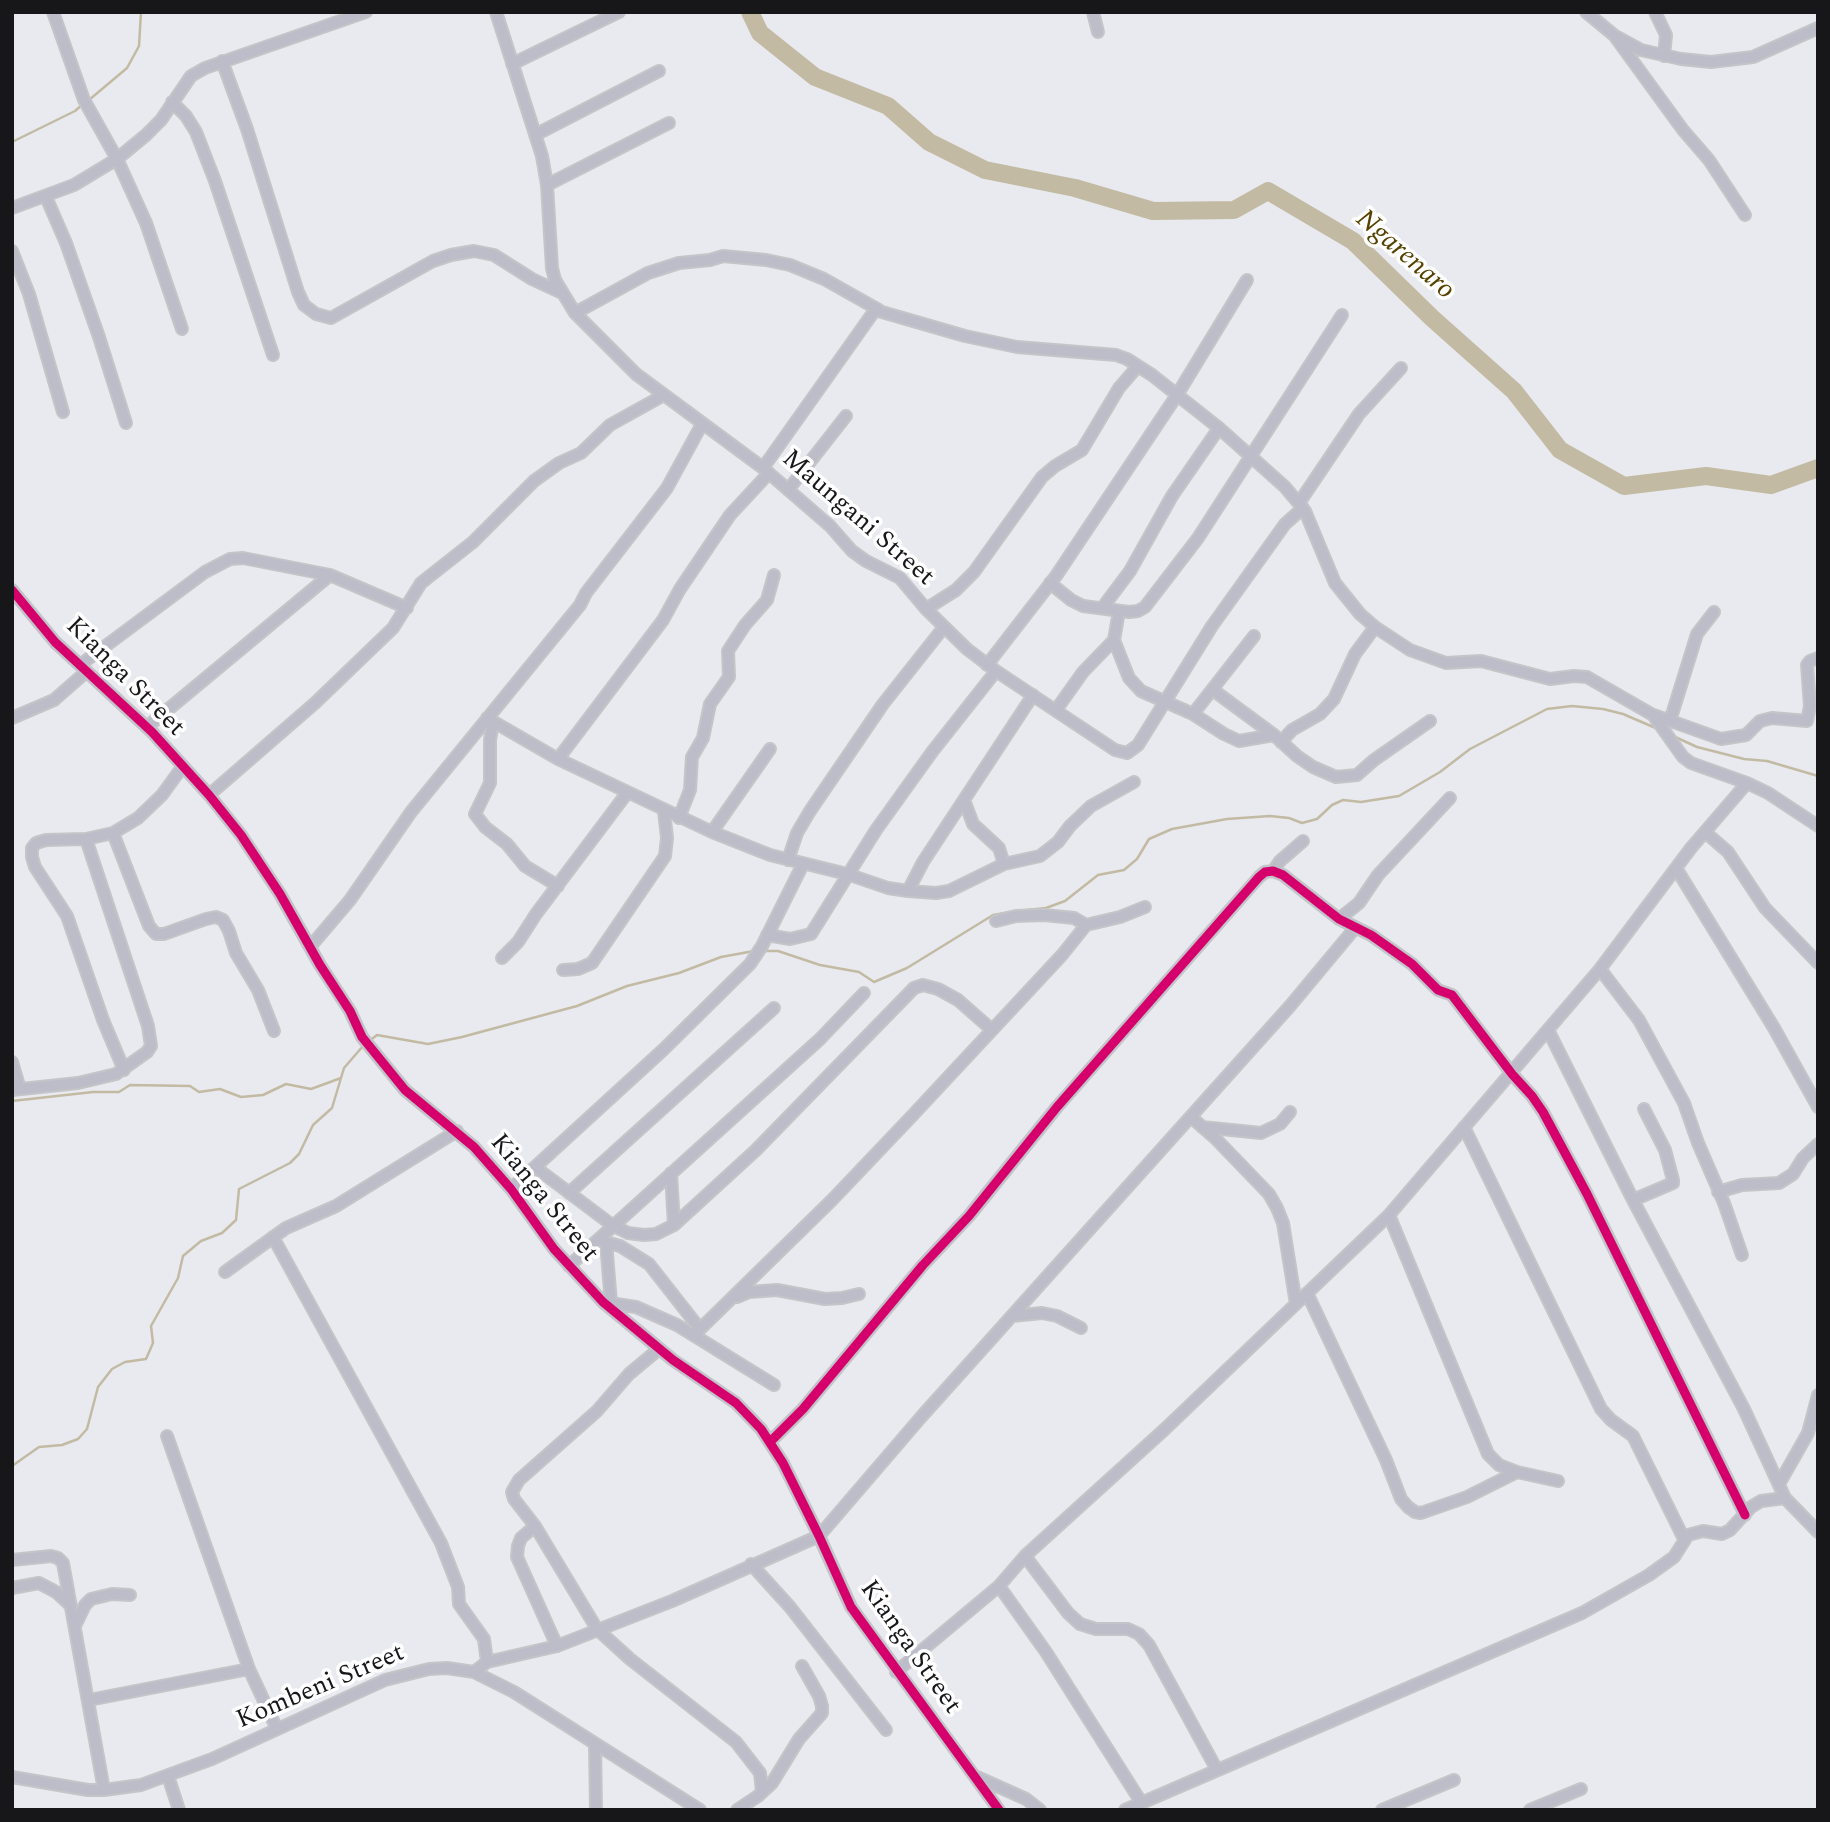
<!DOCTYPE html>
<style>
body{margin:0}
#map{position:relative;width:1830px;height:1822px;overflow:hidden;background:#e9eaef;font-family:Spectral,serif}
canvas{display:block}
.frame{position:absolute;inset:0;border:14px solid #17171a;pointer-events:none}
</style>
<div id="map">
<canvas width="1830" height="1822"></canvas>
<div class="frame"></div>
</div>
<script>
const g = document.querySelector('canvas').getContext('2d');
g.lineJoin = 'round';
const poly = rows => new Path2D(rows.map(r => 'M' + r).join(''));
function trace(path, color, width, dash) { g.strokeStyle = color; g.lineWidth = width; g.lineCap = dash ? 'butt' : 'round'; g.setLineDash(dash || []); g.stroke(path); }
function label(font, color, halo, rows, align = 'center') {
  g.font = font + ' Spectral,serif'; g.lineWidth = 7; g.setLineDash([]); g.textBaseline = 'middle'; g.strokeStyle = halo; g.fillStyle = color; for (const [text, x, y, turn = 0] of rows) {
    g.save(); g.translate(x, y); g.rotate((+turn || 0) * Math.PI / 180); g.textAlign = isNaN(turn) ? turn : align; if (halo) g.strokeText(text, 0, 0); g.fillText(text, 0, 0); g.restore();
  }
}
trace(poly([
 [89,100,127,68,139,46,141,12],
 [12,142,75,111,83,104],
 [1673,736,1697,747,1744,759,1767,761,1818,776],
 [1017,911,1046,908,1065,901,1098,875,1124,870,1137,859,1149,839,1172,829,1227,819,1270,816,1289,818,1302,823,1317,819,1332,805,1343,800,1361,802,1399,796,1440,772,1470,749,1547,709,1572,706,1603,709,1623,714,1658,729],
 [764,951,778,951,820,965,859,972,874,982,907,968,993,915,1010,912],
 [368,1042,377,1035,428,1044,462,1037,577,1006,627,986,679,973,721,957,754,951],
 [12,1101,93,1092,119,1092,130,1085,190,1086,199,1092,220,1089,241,1097,263,1095,286,1084,311,1089,341,1078],
 [12,1466,39,1447,62,1445,78,1439,87,1429,98,1387,112,1369,125,1362,146,1359,153,1343,151,1326,178,1278,183,1256,201,1241,222,1233,236,1220,239,1189,290,1163,299,1154,313,1125,332,1108,344,1068,363,1046]
]), '#c3baa3', 2.5);
trace(poly([
 [750,12,760,33,815,77,888,106,929,142,985,170,1075,188,1153,211,1234,210,1268,191,1353,241,1432,318,1514,391,1560,450,1624,486,1706,476,1771,485,1818,468]
]), '#c3baa3', 18);
const street = poly([
 [53,12,84,100,117,159,146,223,182,329],
 [496,12,542,156,547,185,552,268,555,280,575,313,636,374,763,468,830,526,852,551,866,561,900,578,926,609,967,649,996,671,1115,750,1127,753,1138,745,1212,626,1285,524,1303,508],
 [1093,12,1098,32],
 [1586,12,1615,36,1641,50,1681,59,1711,62,1753,57,1818,28],
 [1655,12,1666,35,1664,56],
 [1616,38,1683,130,1709,160,1745,215],
 [222,61,247,129,298,292,304,305,316,314,331,318,433,261,451,255,474,251,494,255,532,279,562,293],
 [512,64,619,12],
 [172,102,186,116,196,132,215,181,273,355],
 [535,135,659,71],
 [547,185,669,123],
 [46,197,66,243,99,337,126,423],
 [12,208,74,185,117,159,146,135,161,120,191,76,205,68,366,12],
 [12,251,29,294,63,412],
 [575,313,648,273,679,263,710,260,723,256,766,260,790,265,824,279,879,310],
 [763,468,875,310,965,336,1017,347,1116,355,1127,359,1152,375,1219,428,1285,487,1305,511,1335,583,1360,614,1375,627,1410,650,1446,663,1481,661,1550,679,1574,676,1587,677,1653,715,1683,757,1691,763,1747,783,1768,793,1818,826],
 [788,490,846,416],
 [1299,503,1359,414,1401,368],
 [1050,583,1071,600,1083,606,1129,612,1138,611,1145,607,1198,538,1342,315],
 [12,590,55,642,152,732,209,795,241,835,280,894,320,965,350,1011,362,1037,405,1090,474,1147,511,1189,554,1249,603,1302,673,1360,736,1403,761,1429,783,1463,819,1536,851,1607,999,1810],
 [1103,607,1130,571,1172,496,1219,428],
 [926,609,956,590,974,572,1042,477,1055,466,1082,450,1119,388,1138,366],
 [1114,640,1129,678,1141,691,1193,714,1224,734,1239,741,1274,735],
 [80,665,205,572,230,559,243,558,330,575,407,608],
 [987,665,1056,576,1177,395,1247,280],
 [1213,690,1274,735,1297,756,1313,767,1336,777,1357,775,1374,760,1430,721],
 [1056,710,1083,672,1114,640,1119,611],
 [1193,714,1254,636],
 [1654,715,1721,739,1746,735,1760,721,1772,718,1807,721,1810,706,1807,665,1810,661,1818,658],
 [12,718,54,700,86,672],
 [487,718,558,759,712,832,770,855,847,874,888,888,908,891,936,893,949,891,1004,864,1040,856,1058,842,1070,826,1091,806,1134,782],
 [1670,721,1697,634,1714,612],
 [493,722,490,740,490,783,475,814,485,827,507,844,525,866,558,886],
 [147,727,330,575],
 [1281,742,1292,730,1320,714,1334,699,1355,654,1375,627],
 [558,759,663,620,680,589,730,515,769,473],
 [209,795,315,703,393,628,421,583,473,542,534,481,559,463,581,453,610,425,664,395],
 [964,800,973,824,999,848,1004,864],
 [679,818,690,790,692,757,703,738,710,704,729,677,728,651,745,625,767,600,774,575],
 [712,832,770,749],
 [1705,832,1728,852,1765,908,1818,963],
 [113,833,149,926,156,934,164,934,206,919,216,917,223,920,229,931,236,953,258,990,274,1031],
 [788,860,797,833,810,811,883,704,944,627],
 [1676,868,1774,1028,1818,1107],
 [1273,871,1280,861,1303,841],
 [908,891,923,862,1033,695],
 [1339,919,1359,903,1378,875,1450,798],
 [996,921,1016,916,1044,915,1074,918,1086,925,1120,917,1145,907],
 [767,935,790,939,811,934,876,830,932,752,996,671],
 [310,947,350,900,411,812,580,605,586,593,667,488,702,424],
 [502,958,518,942,536,914,627,793],
 [1600,969,1639,1020,1684,1103,1698,1143,1724,1203,1742,1255],
 [563,970,578,969,592,963,665,856,667,838,664,811],
 [1548,1030,1633,1200,1744,1409,1785,1498,1818,1532],
 [12,1062,20,1089],
 [124,1070,103,1020,67,916,35,867,32,857,32,848,36,843,46,840,86,839,113,833,138,818,162,795,183,766],
 [12,1090,78,1083,116,1074,147,1052,151,1046,148,1026,86,839],
 [1191,1117,1215,1138,1269,1194,1277,1208,1283,1223,1296,1304],
 [1202,1127,1261,1133,1280,1124,1290,1112],
 [1464,1127,1601,1409,1611,1420,1633,1436,1684,1539],
 [535,1167,612,1225,628,1233,644,1235,656,1234,674,1225,756,1150,914,988,923,985,938,989,958,1000,991,1029],
 [671,1173,674,1225],
 [511,1189,664,1049,750,964,762,946,803,864],
 [1718,1192,1742,1185,1779,1183,1793,1174,1803,1158,1818,1144],
 [569,1193,774,1008],
 [1633,1200,1673,1183,1673,1180,1665,1150,1644,1109],
 [1389,1215,1488,1454,1499,1465,1517,1472,1558,1481],
 [273,1237,441,1543,458,1587,459,1604,484,1639,487,1662],
 [598,1240,620,1246,649,1264,700,1329],
 [606,1242,611,1303],
 [569,1266,820,1039,864,993],
 [225,1272,286,1228,336,1206,457,1131],
 [1307,1293,1386,1460,1401,1499,1408,1507,1415,1512,1421,1513,1467,1497,1517,1472],
 [737,1297,749,1292,777,1290,825,1299,842,1298,859,1294],
 [603,1302,636,1307,677,1325,774,1385],
 [1012,1316,1042,1313,1057,1316,1081,1328],
 [694,1335,832,1200,911,1117,1062,955,1086,925],
 [659,1349,629,1374,597,1411,519,1480,512,1492,514,1499,535,1526,597,1629,630,1659,736,1742,760,1773,762,1792],
 [167,1436,249,1669,277,1729],
 [770,1442,803,1409,923,1265,969,1216,1057,1107,1259,877,1265,872,1273,871,1283,875,1339,919,1371,935,1412,964,1438,990,1452,995,1512,1074,1532,1096,1543,1112,1587,1194,1745,1515],
 [1779,1484,1808,1433,1818,1395],
 [535,1526,521,1538,518,1546,517,1557,557,1646],
 [1025,1556,1068,1613,1080,1624,1096,1629,1128,1629,1139,1634,1149,1645,1217,1770],
 [12,1560,51,1556,58,1558,63,1563,104,1790],
 [751,1564,790,1607,886,1730],
 [999,1586,1046,1652,1141,1802],
 [12,1588,39,1583,56,1592,71,1606],
 [75,1626,85,1605,91,1599,112,1594,130,1595],
 [474,1672,487,1662,557,1646,672,1601,819,1536,922,1416,1290,1006,1355,928],
 [896,1672,999,1586,1025,1556,1165,1429,1389,1215,1600,969,1691,848,1747,783],
 [89,1700,249,1669],
 [595,1745,596,1810],
 [168,1776,179,1810],
 [12,1777,88,1790,104,1790,141,1785,212,1759,385,1680,429,1669,447,1668,474,1672,514,1692,700,1810],
 [977,1777,1026,1799,1040,1810],
 [737,1810,758,1796,772,1783,799,1739,822,1713,822,1706,819,1696,802,1666],
 [1125,1810,1582,1613,1649,1575,1674,1557,1688,1535,1703,1531,1722,1534,1730,1530,1751,1507,1761,1501,1785,1498],
 [1382,1810,1454,1780],
 [1530,1810,1581,1789]
]);
trace(street, '#c4c5c8', 14);
trace(street, '#bcbdc8', 10);
trace(poly([
 [12,590,55,642,152,732,209,795,241,835,280,894,320,965,350,1011,362,1037,405,1090,474,1147,511,1189,554,1249,603,1302,673,1360,736,1403,761,1429,783,1463,819,1536,851,1607,999,1810],
 [770,1442,803,1409,923,1265,969,1216,1057,1107,1259,877,1265,872,1273,871,1283,875,1339,919,1371,935,1412,964,1438,990,1452,995,1512,1074,1532,1096,1543,1112,1587,1194,1745,1515]
]), '#d6006c', 9);
label('26px', '#17171a', '#fff', [
 ["Maungani Street",857,519,41],
 ["Kianga Street",124,678,45],
 ["Kianga Street",543,1199,51],
 ["Kianga Street",909,1648,55],
 ["Kombeni Street",321,1688,-23]
]);
label('italic 28px', '#564200', '#fff', [
 ["Ngarenaro",1404,256,41]
]);
</script>
